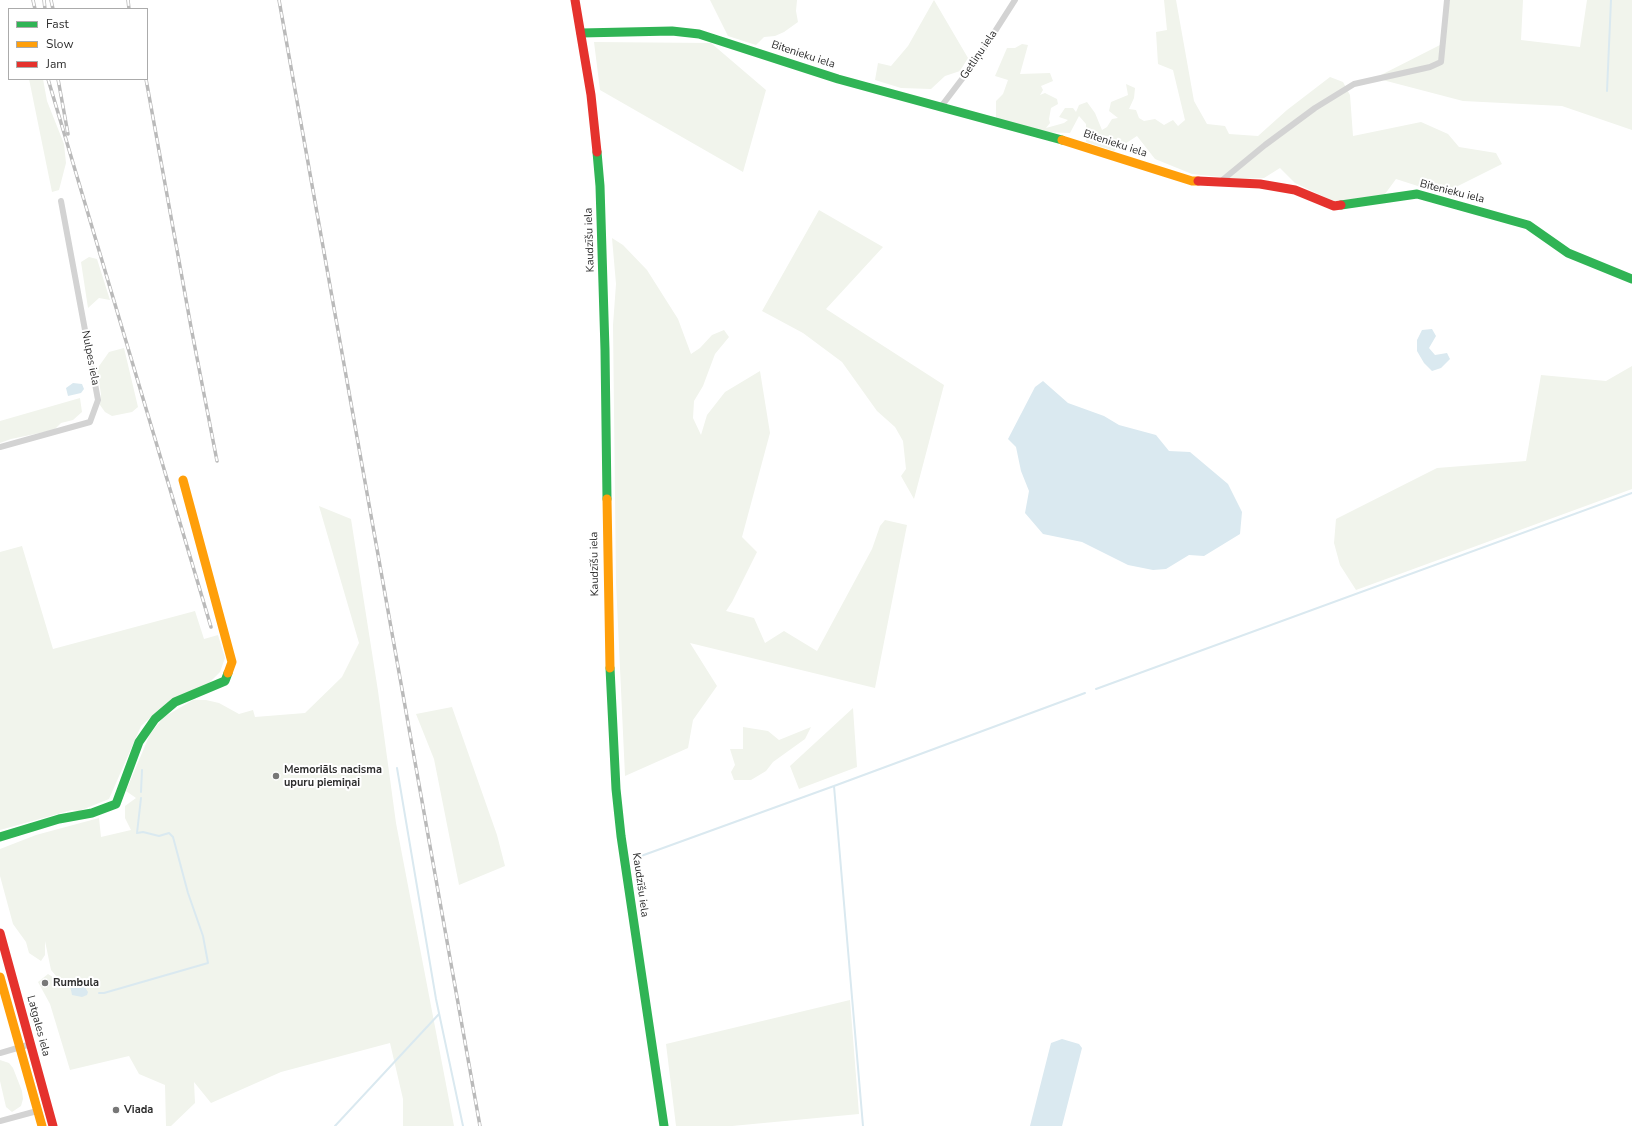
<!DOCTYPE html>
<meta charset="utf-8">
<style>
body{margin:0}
#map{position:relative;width:1632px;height:1126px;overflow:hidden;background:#fff;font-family:"Nunito Sans",sans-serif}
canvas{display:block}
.legend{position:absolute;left:8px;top:8px;width:140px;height:72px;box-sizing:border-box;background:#fff;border:1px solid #ababab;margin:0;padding:5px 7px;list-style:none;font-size:12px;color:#2e2e2e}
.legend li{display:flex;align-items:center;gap:8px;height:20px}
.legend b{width:20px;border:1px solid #ababab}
</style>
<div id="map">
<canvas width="1632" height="1126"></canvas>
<ul class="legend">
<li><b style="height:5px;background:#30b455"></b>Fast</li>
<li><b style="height:5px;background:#ff9f0a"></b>Slow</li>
<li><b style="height:5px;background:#e5322d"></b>Jam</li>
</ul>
</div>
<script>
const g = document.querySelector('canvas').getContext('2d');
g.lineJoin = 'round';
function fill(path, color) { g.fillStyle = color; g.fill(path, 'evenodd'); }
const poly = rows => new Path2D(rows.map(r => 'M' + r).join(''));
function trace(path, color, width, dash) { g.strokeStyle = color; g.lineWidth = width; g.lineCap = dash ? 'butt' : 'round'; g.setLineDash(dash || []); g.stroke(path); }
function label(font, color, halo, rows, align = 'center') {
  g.font = font + ' "Nunito Sans",sans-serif'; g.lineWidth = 4; g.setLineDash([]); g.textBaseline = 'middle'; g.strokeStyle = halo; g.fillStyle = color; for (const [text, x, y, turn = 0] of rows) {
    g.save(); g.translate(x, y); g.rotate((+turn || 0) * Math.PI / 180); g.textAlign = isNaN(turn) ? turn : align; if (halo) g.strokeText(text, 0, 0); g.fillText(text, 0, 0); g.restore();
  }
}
fill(poly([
 [710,0,797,0,796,11,798,22,784,32,775,36,764,37,756,45,728,36],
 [934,0,968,58,960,71,945,76,931,89,901,88,875,80,878,63,891,66,908,46],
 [1164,0,1176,0,1194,101,1207,124,1225,126,1229,134,1258,136,1287,110,1330,77,1343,82,1350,95,1353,136,1421,122,1448,134,1459,147,1496,153,1502,164,1458,186,1455,198,1396,179,1385,194,1335,202,1295,183,1280,168,1264,178,1239,179,1192,174,1155,159,1137,136,1114,151,1086,142,1086,124,1079,116,1070,133,1041,132,996,119,996,101,1003,94,1008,80,995,76,1007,48,1015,48,1022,44,1028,45,1020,74,1050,73,1053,81,1041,86,1043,90,1040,95,1045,93,1057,99,1058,104,1051,108,1049,119,1050,123,1046,128,1064,123,1068,120,1059,117,1065,108,1073,108,1076,112,1079,105,1087,102,1095,113,1102,130,1107,127,1112,119,1118,118,1109,111,1111,102,1128,95,1126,84,1135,88,1134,98,1129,109,1136,110,1139,118,1144,121,1155,119,1164,125,1173,120,1178,126,1185,120,1173,70,1158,64,1156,32,1167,30],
 [1450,0,1523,0,1521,40,1580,47,1587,0,1632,0,1632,130,1562,106,1463,101,1375,78,1440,45],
 [594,42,711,43,766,90,743,172,600,90],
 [29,79,43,79,47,101,64,144,66,163,59,190,52,192],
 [819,210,883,247,826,309,944,385,914,499,901,476,906,469,903,441,895,427,877,411,842,362,803,333,762,311],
 [612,238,623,245,647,270,678,319,691,354,700,348,712,335,724,330,729,337,715,354,703,386,694,401,693,418,701,435,707,415,725,392,760,371,770,433,742,537,757,552,732,602,726,611,754,618,765,643,784,631,817,651,872,549,880,526,885,520,907,525,875,688,690,643,717,686,693,720,688,748,625,776,616,582,613,325,616,284],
 [89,257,97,259,110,300,99,298,88,308,81,262],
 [124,348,138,407,132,412,112,416,105,412,100,405,101,394,97,369,109,352],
 [1632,366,1632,489,1356,590,1340,565,1334,543,1336,519,1437,468,1526,461,1541,375,1606,381],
 [80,398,82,412,73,420,61,423,54,430,11,439,0,443,0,421],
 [319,506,351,519,378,691,396,823,454,1126,403,1126,403,1099,390,1043,281,1072,211,1103,194,1082,195,1103,171,1126,166,1126,165,1085,139,1074,129,1056,70,1070,50,1004,38,982,48,974,62,983,51,970,45,941,45,955,41,961,29,953,26,942,13,924,0,876,0,849,36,835,99,818,101,837,131,830,125,818,125,806,136,798,126,791,150,734,164,717,193,700,206,700,219,703,239,714,253,710,255,717,305,713,342,677,359,643],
 [22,546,53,649,195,611,204,639,218,635,225,658,220,672,208,684,159,710,141,726,109,799,79,811,72,810,0,830,0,552],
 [452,707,497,835,505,866,459,885,434,759,416,714],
 [853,708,857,767,799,789,790,766],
 [743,727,768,731,779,740,811,727,805,739,773,762,766,771,751,780,734,780,731,772,735,765,730,749,743,749],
 [850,1000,859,1114,732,1126,676,1126,666,1044],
 [0,1060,9,1063,13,1068,22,1091,23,1099,21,1106,12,1112,6,1107,0,1081]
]), '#f1f4ec');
fill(poly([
 [1432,329,1436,336,1429,348,1435,355,1447,353,1450,359,1441,368,1432,371,1424,363,1417,351,1417,340,1422,330],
 [1043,381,1068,403,1104,416,1119,425,1156,435,1169,451,1190,452,1228,484,1242,512,1240,534,1204,556,1189,555,1166,569,1153,570,1128,565,1082,542,1043,534,1025,513,1029,491,1021,471,1016,447,1008,439,1035,387],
 [73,383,82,384,84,389,81,393,68,396,66,388],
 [77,982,84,986,88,992,87,995,82,997,72,995,70,985],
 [1062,1039,1079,1044,1082,1048,1062,1126,1030,1126,1051,1043]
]), '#dae9f0');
trace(poly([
 [1607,91,1611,0],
 [1096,689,1632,493],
 [397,768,436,999,463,1126],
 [141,792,142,770],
 [637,856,641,856,834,786],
 [99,993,104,993,208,963,203,936,188,893,173,837,169,833,159,836,143,832,137,833,141,798],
 [335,1126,439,1014],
 [863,1126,834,786,1085,693]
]), '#dae9f0', 2);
trace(poly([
 [940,108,978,58,1015,0],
 [1220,182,1265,145,1315,108,1354,84,1430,67,1441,62,1447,0],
 [0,447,90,422,98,400,61,201],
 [0,1053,31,1044],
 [0,1121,37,1111]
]), '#d3d3d3', 6);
trace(poly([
 [581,33,672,31,699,34,838,79,1062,140],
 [597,152,600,186,605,350,607,499],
 [1341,205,1417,194,1528,225,1568,253,1632,279],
 [610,668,616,789,621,836,664,1126],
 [0,837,59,819,92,813,116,804,139,742,155,719,175,702,225,681,228,673]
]), '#30b455', 9);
trace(poly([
 [1062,140,1192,181,1198,181],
 [183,480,232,662,228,673],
 [607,499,610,668],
 [0,977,42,1126]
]), '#ff9f0a', 9);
trace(poly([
 [575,0,591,95,597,152],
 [1198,181,1260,184,1295,190,1334,206,1341,205],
 [0,933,53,1126]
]), '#e5322d', 9);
const rail = poly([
 [33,0,35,9],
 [44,0,45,9],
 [51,0,53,9],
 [128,0,129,9],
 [279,0,480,1126],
 [48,79,211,627],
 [58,79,68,134],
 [146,79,191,327,217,461]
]);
trace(rail, '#bababa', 3.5);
trace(rail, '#fff', 2, [6]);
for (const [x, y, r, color] of [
 [276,776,4,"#777"],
 [45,983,4,"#777"],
 [116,1110,4,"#777"]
]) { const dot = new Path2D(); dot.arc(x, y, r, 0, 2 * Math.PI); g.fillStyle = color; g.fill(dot); trace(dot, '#fff', 1.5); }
label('11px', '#2e2e2e', '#fff', [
 ["Bitenieku iela",803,55,18],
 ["Getliņu iela",979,55,-56],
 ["Bitenieku iela",1115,144,18],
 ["Bitenieku iela",1452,192,14],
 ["Kaudzīšu iela",590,240,-92],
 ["Nulpes iela",90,358,79],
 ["Kaudzīšu iela",595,564,-91],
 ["Kaudzīšu iela",640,885,82],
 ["Latgales iela",38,1026,75]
]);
label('bold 11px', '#2e2e2e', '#fff', [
 ["Memoriāls nacisma",284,770],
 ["upuru piemiņai",284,783],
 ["Rumbula",53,983],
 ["Viada",124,1110]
], 'left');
</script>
